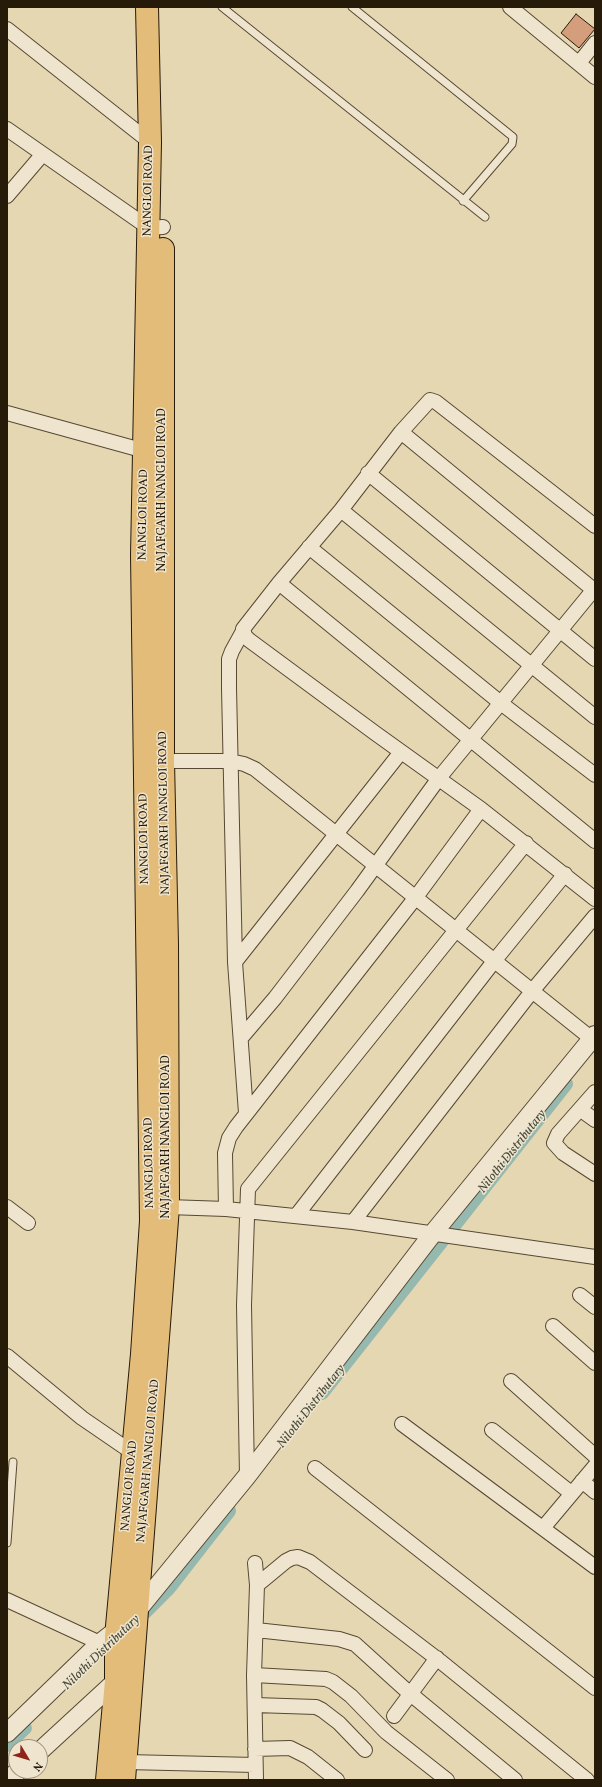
<!DOCTYPE html>
<style>
body{margin:0}
#map{position:relative;width:602px;height:1787px;overflow:hidden;background:#e6d7b3;font-family:Vollkorn,serif}
canvas{display:block}
.frame{position:absolute;inset:0;border:8px solid #261a08;pointer-events:none}
.north{position:absolute;left:8px;top:1739px;width:40px;height:40px;box-sizing:border-box;background:#efe5ce;border:1px solid #9f947f;border-radius:50%;rotate:128deg;font-size:11px;font-weight:700;line-height:16px;text-align:center;color:#261a08}
.north::after{content:'';display:block;margin:auto;width:14px;height:18px;background:#8f2418;clip-path:polygon(50% 0,100% 100%,50% 72%,0 100%)}
</style>
<div id="map">
<canvas width="602" height="1787"></canvas>
<div class="frame"></div>
<div class="north">N</div>
</div>
<script>
const g = document.querySelector('canvas').getContext('2d');
g.lineJoin = 'round';
const poly = rows => new Path2D(rows.map(r => 'M' + r).join(''));
function trace(path, color, width, dash) { g.strokeStyle = color; g.lineWidth = width; g.lineCap = dash ? 'butt' : 'round'; g.setLineDash(dash || []); g.stroke(path); }
function fill(path, color) { g.fillStyle = color; g.fill(path, 'evenodd'); }
function label(font, color, halo, rows, align = 'center') {
  g.font = font + ' Vollkorn,serif'; g.lineWidth = 3; g.setLineDash([]); g.textBaseline = 'middle'; g.strokeStyle = halo; g.fillStyle = color; for (const [text, x, y, turn = 0] of rows) {
    g.save(); g.translate(x, y); g.rotate((+turn || 0) * Math.PI / 180); g.textAlign = isNaN(turn) ? turn : align; if (halo) g.strokeText(text, 0, 0); g.fillText(text, 0, 0); g.restore();
  }
}
trace(poly([
 [322,1393,566,1084],
 [145,1612,169,1588,229,1511],
 [7,1745,25,1728]
]), '#96b9af', 14);
const building = poly([
 [576,14,595,29,579,48,561,33,576,14]
]);
fill(building, '#d49e7c');
trace(building, '#261a08', 1);
const service = poly([
 [222,7,485,217],
 [352,7,513,137,512,144,463,201],
 [7,1543,13,1462]
]);
const minor = poly([
 [510,7,595,77],
 [7,29,150,142],
 [579,63,595,43],
 [7,129,149,228,163,227],
 [7,196,42,155],
 [7,413,145,451],
 [401,432,595,591],
 [368,473,595,659],
 [341,510,595,717],
 [595,526,436,402,430,400,401,432,341,510,279,583,243,629,245,636,249,640,375,733,481,809,595,899],
 [309,547,502,704,595,775],
 [279,583,595,841],
 [243,631,232,651,229,659,229,688,235,962,246,1113],
 [155,761,230,761,244,764,255,769,592,1039],
 [235,962,401,752],
 [241,1038,275,998,357,891,439,778,595,588],
 [595,1092,558,1134,554,1143,563,1153,595,1174],
 [581,1110,595,1120],
 [7,1207,28,1223],
 [168,1207,226,1209,353,1222,595,1257],
 [226,1209,225,1153,229,1138,236,1127,416,897,481,809],
 [296,1216,495,960,565,874],
 [353,1222,533,990,595,916],
 [580,1295,595,1307],
 [553,1326,595,1363],
 [7,1356,82,1418,133,1453],
 [511,1381,595,1456],
 [402,1424,595,1567],
 [492,1430,571,1493],
 [315,1468,595,1688],
 [247,1476,244,1305,248,1189,526,843],
 [582,1481,595,1492],
 [543,1528,595,1466],
 [255,1563,257,1585,254,1675,256,1780],
 [257,1585,286,1561,292,1558,298,1557,310,1562,440,1661,587,1780],
 [7,1600,100,1643],
 [256,1630,339,1639,355,1644,407,1691,515,1780],
 [254,1675,326,1679,333,1682,351,1696,386,1732,447,1780],
 [255,1705,316,1707,322,1710,339,1723,365,1750],
 [394,1716,437,1658],
 [255,1749,290,1748,308,1757,337,1780],
 [126,1762,255,1765]
]);
const tertiary = poly([
 [136,1612,247,1476,434,1232,595,1035],
 [7,1733,100,1643,123,1625],
 [40,1751,116,1681,123,1679],
 [8,1780,18,1771]
]);
const primary = poly([
 [107,1780,116,1681,116,1637,142,1354,151,1221,142,555,150,142,147,7],
 [124,1780,168,1207,167,944,163,761,163,249]
]);
trace(service, '#564933', 9);
trace(minor, '#564933', 16);
trace(tertiary, '#564933', 20);
trace(primary, '#261a08', 24);
trace(service, '#efe5ce', 7);
trace(minor, '#efe5ce', 14);
trace(tertiary, '#efe5ce', 18);
trace(primary, '#e3bc7a', 22);
label('12px', '#261a08', '#efe5ce', [
 ["NANGLOI ROAD",149,191,-89],
 ["NAJAFGARH NANGLOI ROAD",163,490,-90],
 ["NANGLOI ROAD",144,515,-89],
 ["NAJAFGARH NANGLOI ROAD",165,813,-91],
 ["NANGLOI ROAD",145,839,-91],
 ["NAJAFGARH NANGLOI ROAD",167,1137,-90],
 ["NANGLOI ROAD",150,1163,-91],
 ["NAJAFGARH NANGLOI ROAD",149,1461,-85],
 ["NANGLOI ROAD",130,1486,-85]
]);
label('italic 13px', '#484a3a', '#efe5ce', [
 ["Nilothi Distributary",513,1152,-52],
 ["Nilothi Distributary",312,1407,-52],
 ["Nilothi Distributary",102,1653,-44]
]);
</script>
